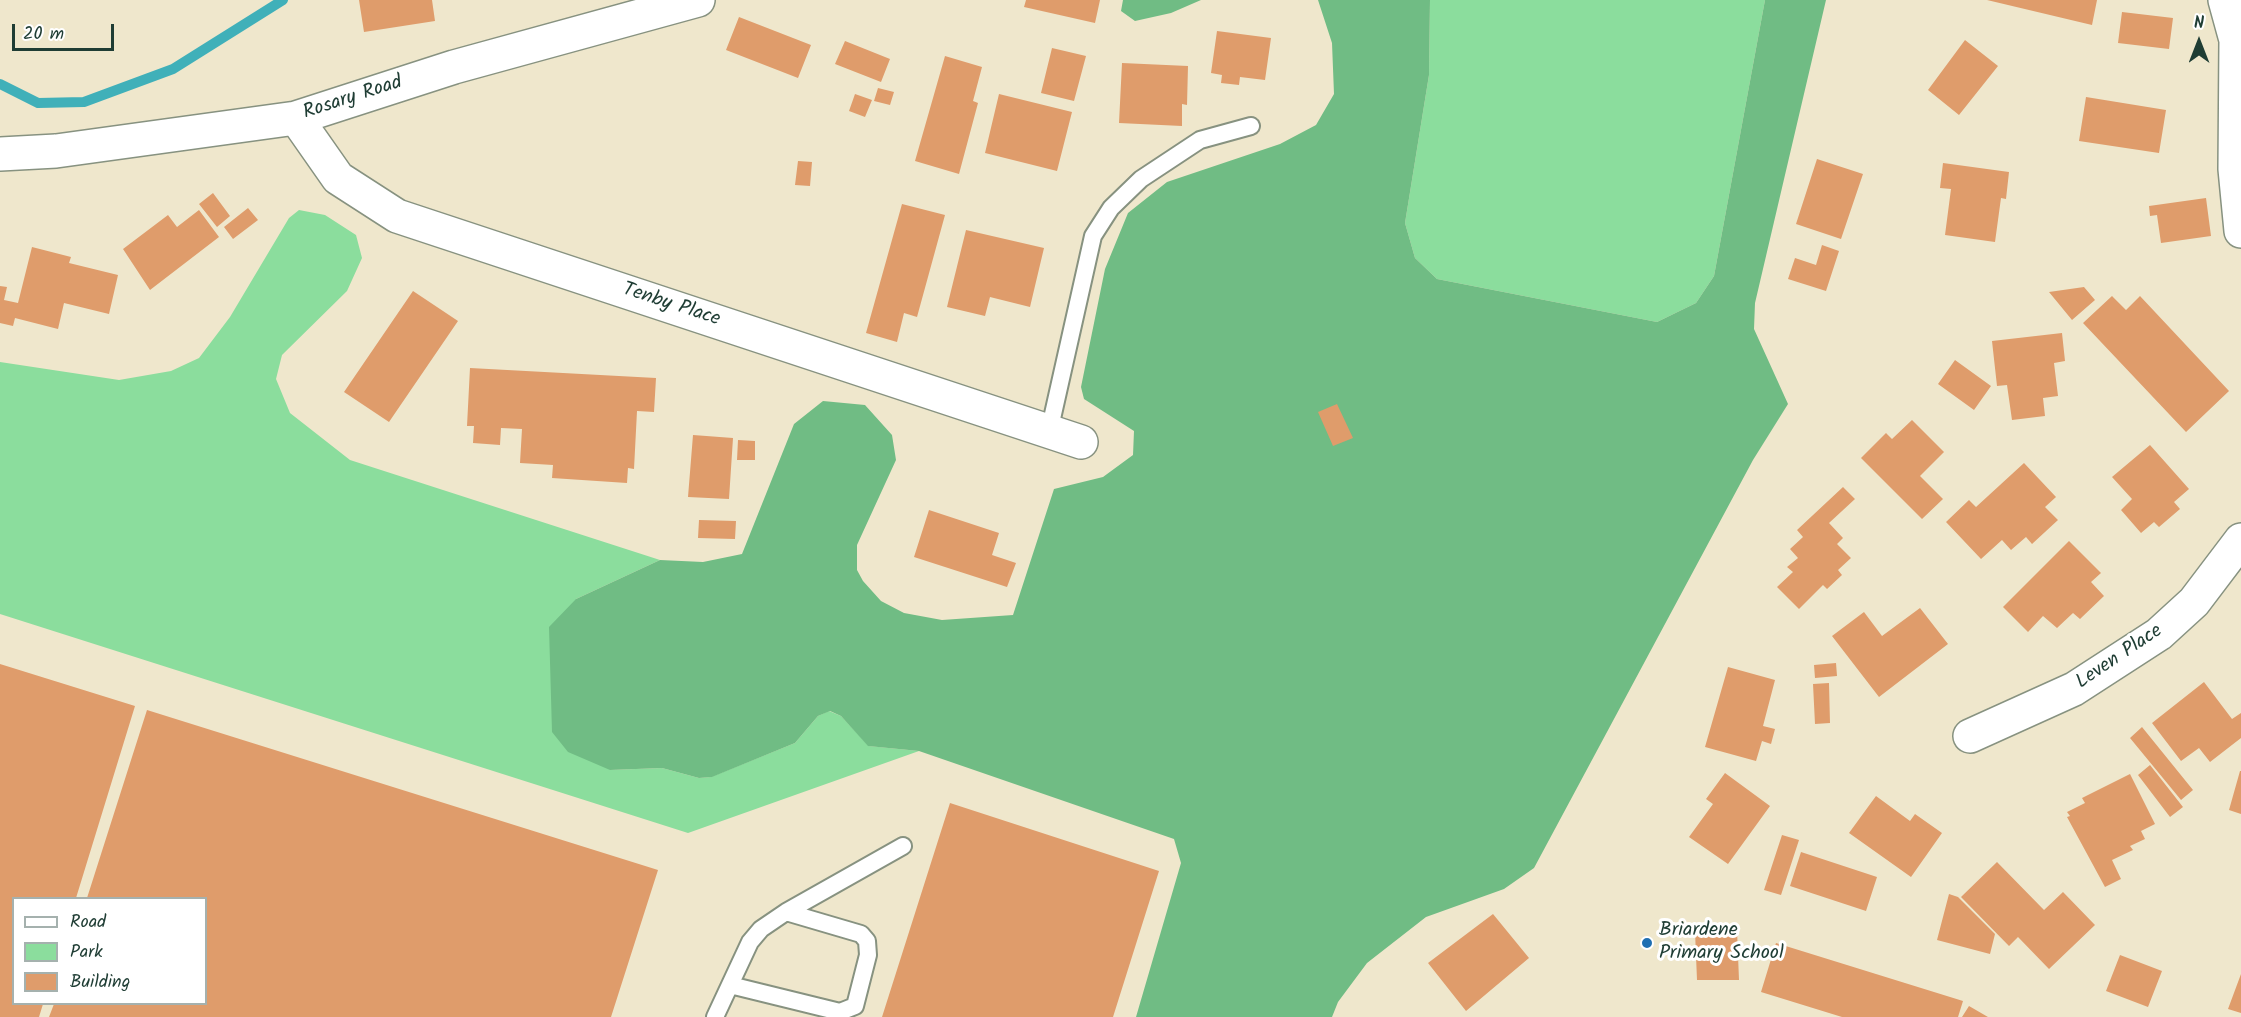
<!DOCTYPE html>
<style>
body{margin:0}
#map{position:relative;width:2241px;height:1017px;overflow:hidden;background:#efe7cc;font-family:Kalam,sans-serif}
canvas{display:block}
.legend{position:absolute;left:12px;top:897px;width:195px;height:108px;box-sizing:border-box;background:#fff;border:2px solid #a5b1ae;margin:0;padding:8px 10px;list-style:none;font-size:18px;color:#1f3d34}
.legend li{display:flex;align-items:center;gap:12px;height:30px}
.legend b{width:30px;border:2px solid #a5b1ae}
.north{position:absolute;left:2169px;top:12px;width:60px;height:60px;-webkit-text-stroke:4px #fff;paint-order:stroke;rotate:0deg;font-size:16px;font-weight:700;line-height:24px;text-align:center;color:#1f3d34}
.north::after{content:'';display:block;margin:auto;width:21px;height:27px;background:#1f3d34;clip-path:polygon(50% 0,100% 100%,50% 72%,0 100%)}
.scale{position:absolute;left:12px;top:24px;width:102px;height:27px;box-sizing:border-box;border:3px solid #1f3d34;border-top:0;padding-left:8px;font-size:18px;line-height:21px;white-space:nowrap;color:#1f3d34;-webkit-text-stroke:4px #fff;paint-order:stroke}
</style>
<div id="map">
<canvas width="2241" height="1017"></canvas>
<ul class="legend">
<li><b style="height:8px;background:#fff"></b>Road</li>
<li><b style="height:16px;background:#8bdd9d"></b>Park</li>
<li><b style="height:16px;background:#df9c6b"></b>Building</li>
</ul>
<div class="north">N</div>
<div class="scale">20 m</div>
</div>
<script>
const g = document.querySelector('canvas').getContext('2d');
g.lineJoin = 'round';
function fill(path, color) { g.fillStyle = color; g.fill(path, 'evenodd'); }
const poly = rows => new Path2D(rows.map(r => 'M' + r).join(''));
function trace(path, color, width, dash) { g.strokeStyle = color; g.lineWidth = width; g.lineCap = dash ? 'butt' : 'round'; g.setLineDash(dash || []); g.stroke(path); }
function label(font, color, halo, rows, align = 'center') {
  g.font = font + ' Kalam,sans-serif'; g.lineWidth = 6; g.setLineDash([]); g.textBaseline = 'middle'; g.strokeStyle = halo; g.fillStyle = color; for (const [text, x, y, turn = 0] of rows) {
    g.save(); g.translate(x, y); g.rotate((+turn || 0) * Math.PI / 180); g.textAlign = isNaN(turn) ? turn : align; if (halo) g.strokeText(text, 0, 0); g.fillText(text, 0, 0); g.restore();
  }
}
fill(poly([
 [1430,0,1765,0,1714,276,1696,303,1657,322,1437,279,1415,258,1405,223,1429,75],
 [299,210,325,215,356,235,362,258,347,291,282,355,276,379,290,413,350,460,660,560,576,599,610,770,662,768,699,778,711,777,795,743,818,716,829,711,841,716,869,746,919,751,688,833,0,614,0,362,119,380,171,371,199,358,230,317,289,218]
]), '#8bdd9d');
fill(poly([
 [1123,0,1201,0,1171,13,1135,21,1121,11],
 [1318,0,1430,0,1429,75,1405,223,1415,258,1437,279,1657,322,1696,303,1714,276,1765,0,1826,0,1755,303,1754,329,1788,404,1753,460,1534,868,1504,889,1426,917,1367,963,1338,1002,1332,1017,1136,1017,1181,863,1174,839,919,751,868,746,841,716,830,711,818,716,795,743,712,777,699,778,662,768,610,770,568,752,552,732,549,627,576,599,660,560,703,562,742,554,794,424,823,401,865,405,892,435,896,460,857,545,857,570,863,581,881,601,904,613,942,620,1013,615,1054,489,1103,477,1133,455,1134,431,1084,399,1081,387,1105,269,1128,213,1167,182,1280,144,1316,125,1334,94,1332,43]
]), '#70bc84');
trace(poly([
 [0,84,38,103,84,102,173,69,283,0]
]), '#40b0b9', 10);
fill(poly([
 [359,0,432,0,435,21,364,32],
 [1026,0,1100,0,1095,23,1024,7],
 [1987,0,2097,0,2092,25],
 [2122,12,2173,18,2169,49,2118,43],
 [739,17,811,45,798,78,726,50],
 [1217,31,1271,38,1265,80,1240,77,1239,85,1221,83,1222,75,1211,73],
 [1965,40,1998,66,1959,115,1928,90],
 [845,41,890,59,881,82,835,64],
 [1052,48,1086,56,1074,101,1041,93],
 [945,56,982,67,973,101,978,103,959,174,915,161],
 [1122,63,1188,66,1187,105,1182,104,1182,126,1119,123],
 [878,88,894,92,890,105,874,101],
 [855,94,872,100,865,117,849,111],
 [999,94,1072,112,1057,171,985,153],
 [2086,97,2166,110,2159,153,2079,141],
 [1817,159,1863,174,1841,239,1796,224],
 [798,161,812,162,810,186,795,185],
 [1943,163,2009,172,2006,199,2001,198,1995,242,1945,235,1951,189,1940,188],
 [213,193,230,216,217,227,199,204],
 [2206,198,2211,236,2161,243,2157,215,2150,216,2149,206],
 [902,204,945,215,917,317,904,313,897,342,866,333],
 [248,208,258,220,233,239,224,227],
 [199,210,219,237,150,290,123,249,168,215,177,227],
 [966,230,1044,248,1030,307,990,297,985,316,947,307],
 [1822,245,1839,251,1826,291,1788,279,1795,258,1816,265],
 [32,247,71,257,69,263,118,275,109,314,64,303,58,329,15,318,13,326,0,323,0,286,7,287,4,300,18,303],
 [2084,287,2095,300,2072,320,2049,292],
 [413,291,458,321,389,422,344,392],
 [2112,296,2126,310,2140,296,2229,391,2186,432,2083,323],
 [2062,333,2065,361,2054,363,2058,396,2043,398,2045,416,2012,420,2007,385,1997,386,1992,341],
 [1955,360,1991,386,1974,410,1938,384],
 [470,368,656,378,654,412,637,411,634,469,628,468,627,483,552,478,553,465,520,463,522,429,501,428,500,445,473,443,474,426,467,426],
 [1337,404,1353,438,1333,446,1318,412],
 [1912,420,1944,452,1920,476,1943,499,1922,519,1861,458,1886,433,1892,439],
 [693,435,733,438,729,499,688,497],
 [738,440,755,441,755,460,737,460],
 [2150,445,2189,489,2174,502,2180,509,2159,527,2154,522,2141,533,2121,510,2132,499,2112,477],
 [2024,463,2056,497,2045,507,2058,520,2032,544,2026,537,2011,550,2002,540,1981,559,1946,522,1969,500,1976,507],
 [1843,487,1855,499,1829,523,1843,538,1837,544,1851,558,1838,570,1842,575,1827,589,1823,585,1799,609,1777,587,1793,572,1787,567,1798,558,1790,549,1803,537,1797,530],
 [929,510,999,533,992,555,1016,563,1007,587,914,557],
 [699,520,736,521,735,539,698,538],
 [2069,541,2101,573,2091,582,2104,596,2080,619,2073,613,2057,628,2043,616,2028,632,2003,607],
 [1920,608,1948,644,1879,697,1832,636,1864,612,1882,636],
 [1836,663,1837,676,1815,678,1814,665],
 [0,664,135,706,76,898,14,898,14,1004,43,1004,39,1017,0,1017],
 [1728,667,1775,680,1763,726,1775,729,1771,744,1762,741,1756,761,1705,747],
 [2204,682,2232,719,2241,713,2241,738,2210,762,2199,748,2181,761,2152,723],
 [1829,683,1830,723,1815,724,1813,684],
 [147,710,658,870,611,1017,49,1017,54,1004,206,1004,206,898,87,898],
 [2142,727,2193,790,2181,800,2130,738],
 [2150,765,2183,807,2170,817,2138,775],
 [2240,771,2241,771,2241,814,2229,810],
 [1725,773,1770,806,1728,864,1689,837,1713,804,1706,799],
 [2130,774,2155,824,2141,831,2145,839,2130,846,2133,850,2112,860,2121,879,2105,887,2067,817,2070,816,2067,812,2085,803,2082,798],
 [1876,796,1910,821,1915,814,1942,833,1911,877,1849,833],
 [950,803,1159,871,1113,1017,882,1017],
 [1782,835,1799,840,1781,895,1764,890],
 [1801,852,1877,877,1866,911,1790,886],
 [1997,862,2044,910,2063,892,2095,925,2049,969,2018,937,2009,946,1961,897],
 [1949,894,1958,897,1995,934,1990,954,1937,940],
 [1493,914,1529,958,1466,1011,1428,963],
 [1737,930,1739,980,1697,980,1695,931],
 [1776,943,1963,1001,1958,1017,1842,1017,1761,992],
 [2120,955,2162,971,2148,1007,2106,991],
 [2241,974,2241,1013,2228,1009],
 [1969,1006,1988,1017,1962,1017]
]), '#df9c6b');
const service = poly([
 [1049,432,1093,236,1111,208,1141,179,1200,140,1251,126],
 [730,985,840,1012,855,1006,868,955,867,941,861,934,786,912],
 [715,1017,750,942,761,929,786,912,903,846]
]);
const minor = poly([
 [2225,0,2236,40,2235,169,2241,231],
 [296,118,338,178,397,216,1081,442],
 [0,154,56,151,296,118,454,67,698,0],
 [1970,736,2074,689,2159,634,2194,602,2241,540]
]);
trace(service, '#879280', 20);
trace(minor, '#879280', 36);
trace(service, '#fff', 16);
trace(minor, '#fff', 33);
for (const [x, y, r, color] of [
 [1647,943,6,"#1f6fb2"]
]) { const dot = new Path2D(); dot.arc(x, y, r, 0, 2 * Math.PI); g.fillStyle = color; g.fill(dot); trace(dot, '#fff', 2); }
label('20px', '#1f3d34', '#fff', [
 ["Rosary Road",353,99,-18],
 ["Tenby Place",671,306,18],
 ["Leven Place",2120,658,-34]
]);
label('20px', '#1f3d34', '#fff', [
 ["Briardene",1659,932],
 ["Primary School",1659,955]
], 'left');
</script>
